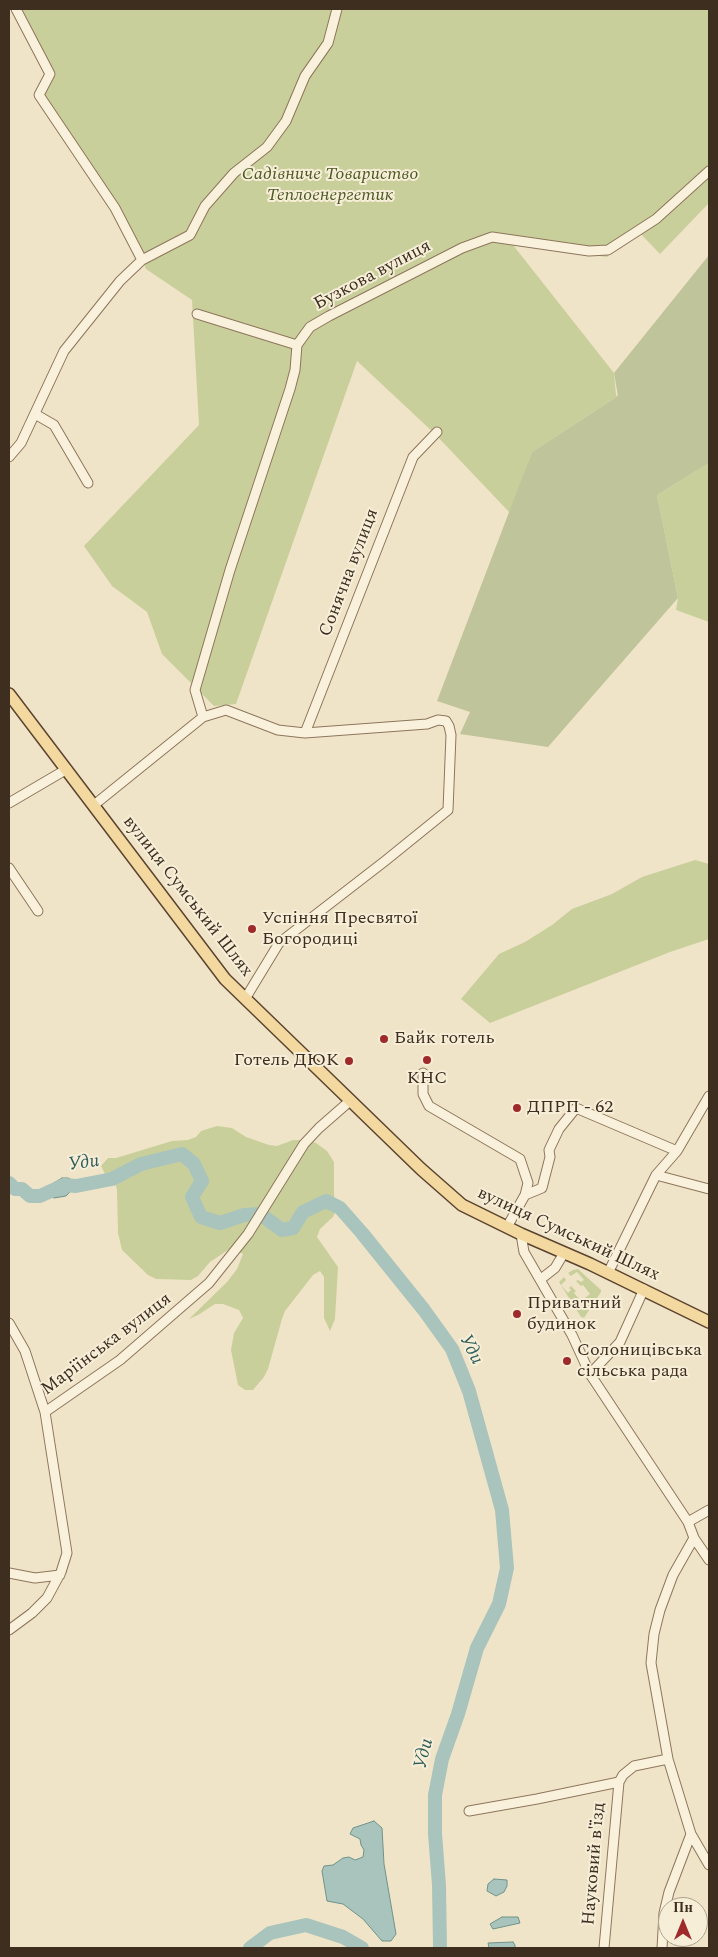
<!DOCTYPE html>
<meta charset="utf-8">
<style>
body{margin:0}
#map{position:relative;width:718px;height:1957px;overflow:hidden;background:#f0e4c8;font-family:Spectral,serif}
canvas{display:block}
.frame{position:absolute;inset:0;border:10px solid #3d2e20;pointer-events:none}
.north{position:absolute;left:658px;top:1897px;width:50px;height:50px;box-sizing:border-box;background:#f7eed8;border:1px solid #ada18e;border-radius:50%;rotate:0deg;font-size:14px;font-weight:700;line-height:20px;text-align:center;color:#3d2e20}
.north::after{content:'';display:block;margin:auto;width:18px;height:22px;background:#9e2a2b;clip-path:polygon(50% 0,100% 100%,50% 72%,0 100%)}
</style>
<div id="map">
<canvas width="718" height="1957"></canvas>
<div class="frame"></div>
<div class="north">Пн</div>
</div>
<script>
const g = document.querySelector('canvas').getContext('2d');
g.lineJoin = 'round';
function fill(path, color) { g.fillStyle = color; g.fill(path, 'evenodd'); }
const poly = rows => new Path2D(rows.map(r => 'M' + r).join(''));
function trace(path, color, width, dash) { g.strokeStyle = color; g.lineWidth = width; g.lineCap = dash ? 'butt' : 'round'; g.setLineDash(dash || []); g.stroke(path); }
function label(font, color, halo, rows, align = 'center') {
  g.font = font + ' Spectral,serif'; g.lineWidth = 4; g.setLineDash([]); g.textBaseline = 'middle'; g.strokeStyle = halo; g.fillStyle = color; for (const [text, x, y, turn = 0] of rows) {
    g.save(); g.translate(x, y); g.rotate((+turn || 0) * Math.PI / 180); g.textAlign = isNaN(turn) ? turn : align; if (halo) g.strokeText(text, 0, 0); g.fillText(text, 0, 0); g.restore();
  }
}
fill(poly([
 [22,9,709,9,709,203,660,254,638,231,607,257,513,245,614,373,616,395,618,396,532,452,510,513,435,434,357,361,236,704,214,706,162,654,147,612,112,586,84,546,199,425,192,300,146,269,123,212,41,92,49,74],
 [709,463,709,622,676,610,678,598,657,495],
 [695,860,709,864,709,939,670,952,490,1023,461,999,499,954,525,942,552,925,572,909,612,894,642,877],
 [217,1126,232,1128,246,1137,269,1145,277,1146,293,1140,309,1140,316,1143,327,1151,334,1162,334,1194,336,1210,333,1217,320,1229,317,1237,338,1267,335,1319,330,1331,324,1318,324,1277,320,1271,313,1275,285,1311,282,1319,268,1369,264,1377,253,1390,245,1390,238,1385,231,1350,234,1333,243,1318,239,1310,223,1304,215,1304,198,1315,189,1319,227,1282,237,1269,243,1254,231,1248,210,1262,198,1276,191,1280,156,1279,148,1275,122,1250,118,1233,117,1190,115,1182,105,1174,101,1166,108,1158,116,1158,172,1141,188,1140,196,1137,201,1131],
 [578,1269,601,1290,601,1292,584,1318,581,1317,559,1282,564,1277,566,1280,561,1285,568,1293,571,1290,569,1288,571,1286,576,1291,574,1293,581,1301,590,1294,583,1285,581,1286,576,1281,578,1280,581,1282,584,1280,577,1272,571,1276,568,1273,573,1270]
]), '#c9cf9b');
fill(poly([
 [709,255,709,463,657,495,678,598,548,747,460,734,470,712,437,701,532,452,618,396,614,373]
]), '#bfc49a');
const water = poly([
 [62,1178,68,1178,76,1182,76,1186,66,1196,54,1198,51,1196,49,1189,52,1184,62,1178],
 [374,1821,382,1828,384,1864,396,1934,391,1941,382,1941,363,1919,343,1904,327,1901,322,1871,324,1866,333,1865,343,1858,349,1857,355,1860,363,1857,364,1850,361,1845,360,1839,350,1834,353,1828,374,1821],
 [494,1879,507,1880,507,1886,504,1892,496,1896,487,1891,488,1884,494,1879],
 [502,1917,518,1917,520,1923,493,1929,490,1924,502,1917],
 [513,1942,515,1945,515,1948,489,1948,488,1943,513,1942]
]);
fill(water, '#a9c4bc');
trace(water, '#6f938a', 1);
trace(poly([
 [9,1183,15,1189,22,1189,30,1196,40,1196,64,1185,76,1186,112,1179,141,1164,182,1154,194,1164,202,1181,192,1197,201,1217,220,1223,244,1215,260,1214,282,1230,293,1228,303,1212,326,1201,340,1208,362,1233,424,1310,452,1349,469,1391,502,1510,507,1568,499,1604,477,1648,458,1714,442,1759,435,1795,435,1834,439,1885,440,1948],
 [250,1948,270,1933,306,1925,343,1937,362,1948]
]), '#a9c4bc', 14);
const minor = poly([
 [16,9,50,74,39,95,115,208,142,260],
 [197,314,297,345],
 [35,414,54,425,88,483],
 [9,457,21,443,64,351,120,281,142,260,190,235,205,206,234,173,267,147,286,121,305,76,328,43,337,9],
 [203,717,195,690,230,570,290,389,295,370,297,345,310,327,329,316,462,248,492,237,589,251,608,250,656,219,709,171],
 [305,733,413,457,437,432],
 [9,803,67,769],
 [94,805,203,717,226,710,278,730,305,733,427,724,438,720,446,721,449,726,451,735,448,810,385,861,279,943,245,999],
 [9,868,38,911],
 [423,1073,423,1094,429,1106,520,1159,528,1183,525,1195,507,1227],
 [656,1175,709,1189],
 [525,1195,542,1188,550,1157,549,1150,559,1129,576,1108,677,1151],
 [521,1234,524,1252,572,1335,590,1374,688,1522,694,1538,709,1560],
 [608,1273,656,1175,677,1151,709,1096],
 [541,1279,555,1268,564,1253],
 [9,1323,25,1351,45,1412,67,1553,61,1572,47,1598,32,1613,9,1630],
 [590,1374,620,1342,644,1289],
 [45,1412,120,1360,209,1283,248,1234,304,1144,319,1128,351,1100],
 [688,1522,709,1510],
 [694,1538,673,1575,660,1610,654,1634,651,1663,668,1759,691,1834,709,1865],
 [9,1573,35,1578,60,1575],
 [469,1811,537,1799,619,1782],
 [604,1948,619,1782,623,1775,634,1766,668,1759],
 [662,1948,664,1913,669,1892,691,1834]
]);
const major = poly([
 [9,694,225,979,421,1169,462,1205,521,1234,590,1264,709,1322]
]);
trace(minor, '#8d765c', 11);
trace(major, '#5b4430', 14);
trace(minor, '#faf1dc', 9);
trace(major, '#f3d9a0', 11);
for (const [x, y, r, color] of [
 [252,929,5,"#9e2a2b"],
 [384,1039,5,"#9e2a2b"],
 [427,1060,5,"#9e2a2b"],
 [349,1061,5,"#9e2a2b"],
 [517,1108,5,"#9e2a2b"],
 [517,1314,5,"#9e2a2b"],
 [567,1361,5,"#9e2a2b"]
]) { const dot = new Path2D(); dot.arc(x, y, r, 0, 2 * Math.PI); g.fillStyle = color; g.fill(dot); trace(dot, '#f7eed8', 2); }
label('italic 18px', '#4d5a26', '#f7eed8', [
 ["Садівниче Товариство",330,175],
 ["Теплоенергетик",330,196]
]);
label('18px', '#3d2e20', '#f7eed8', [
 ["Бузкова вулиця",373,276,-28],
 ["Сонячна вулиця",350,573,-69],
 ["вулиця Сумський Шлях",187,897,52],
 ["вулиця Сумський Шлях",568,1235,25],
 ["Маріїнська вулиця",107,1345,-37],
 ["Науковий в'їзд",595,1864,-85]
]);
label('18px', '#3d2e20', '#f7eed8', [
 ["Успіння Пресвятої",262,919],
 ["Богородиці",262,940],
 ["Байк готель",394,1039],
 ["Готель ДЮК",339,1061,"right"],
 ["КНС",427,1079,"center"],
 ["ДПРП - 62",527,1108],
 ["Приватний",527,1304],
 ["будинок",527,1325],
 ["Солоницівська",577,1351],
 ["сільська рада",577,1372]
], 'left');
label('italic 19px', '#2f5d5a', '#f7eed8', [
 ["Уди",84,1164,-8],
 ["Уди",470,1350,63],
 ["Уди",425,1754,-76]
]);
</script>
